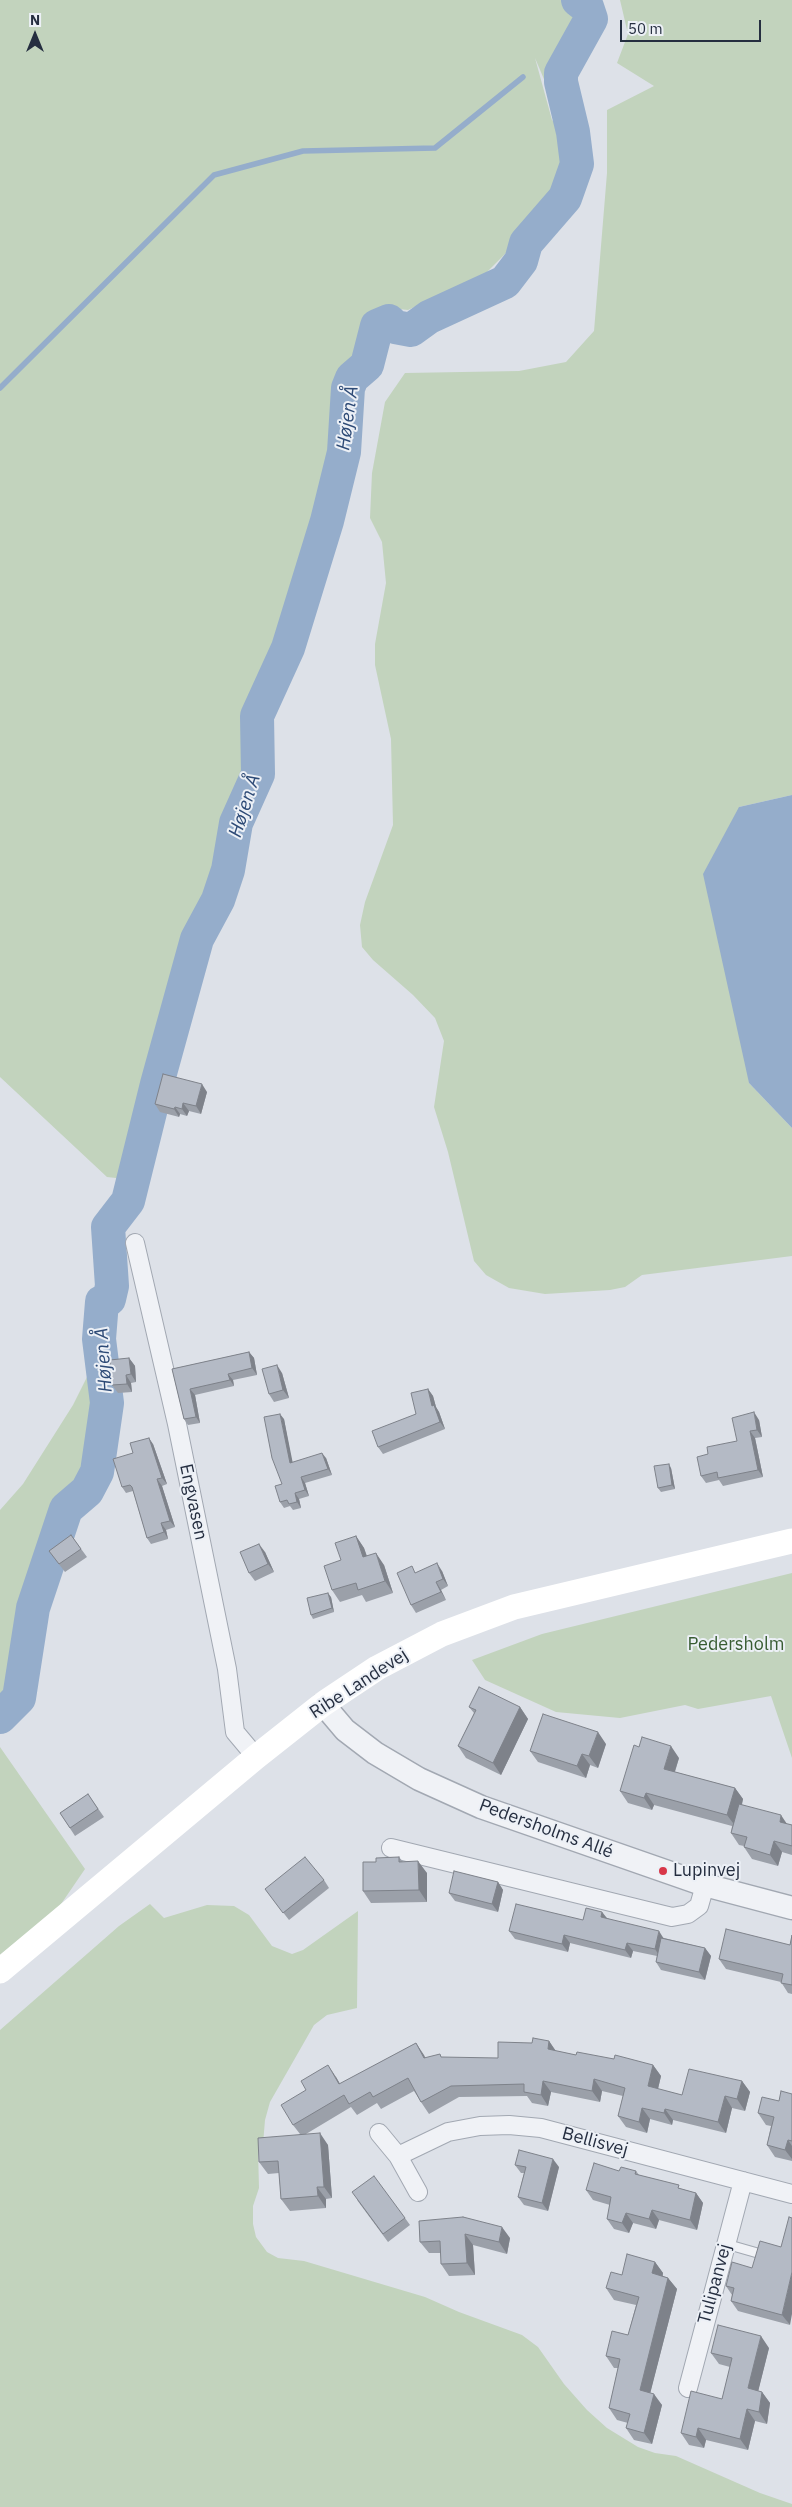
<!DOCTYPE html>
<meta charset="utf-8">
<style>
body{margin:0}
#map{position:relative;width:792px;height:2507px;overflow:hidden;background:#dde1e8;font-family:"IBM Plex Sans",sans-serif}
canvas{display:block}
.north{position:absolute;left:10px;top:10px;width:50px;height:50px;-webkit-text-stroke:4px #ecf0f6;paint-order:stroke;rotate:0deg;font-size:14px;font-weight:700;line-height:20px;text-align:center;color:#252e40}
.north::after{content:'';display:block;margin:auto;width:18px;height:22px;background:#252e40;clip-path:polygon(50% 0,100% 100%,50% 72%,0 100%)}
.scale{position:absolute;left:620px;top:20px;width:141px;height:22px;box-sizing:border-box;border:2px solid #252e40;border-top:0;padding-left:6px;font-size:15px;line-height:18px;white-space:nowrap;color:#252e40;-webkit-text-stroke:4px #ecf0f6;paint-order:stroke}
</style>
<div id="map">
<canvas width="792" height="2507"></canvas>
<div class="north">N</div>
<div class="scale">50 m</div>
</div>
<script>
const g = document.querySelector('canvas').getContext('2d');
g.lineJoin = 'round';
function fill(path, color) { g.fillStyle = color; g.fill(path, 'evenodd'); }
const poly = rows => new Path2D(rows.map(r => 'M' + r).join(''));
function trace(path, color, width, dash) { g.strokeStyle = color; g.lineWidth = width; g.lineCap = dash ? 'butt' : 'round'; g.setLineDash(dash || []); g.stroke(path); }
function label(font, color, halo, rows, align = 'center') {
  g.font = font + ' "IBM Plex Sans",sans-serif'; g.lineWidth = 4; g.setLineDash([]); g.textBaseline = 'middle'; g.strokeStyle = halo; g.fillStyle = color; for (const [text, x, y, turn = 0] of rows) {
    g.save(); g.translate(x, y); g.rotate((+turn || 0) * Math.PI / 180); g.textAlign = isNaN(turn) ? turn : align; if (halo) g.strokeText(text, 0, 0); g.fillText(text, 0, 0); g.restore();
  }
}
fill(poly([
 [0,0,564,0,575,10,569,38,546,84,535,58,552,120,571,138,564,176,556,195,531,214,511,248,484,275,408,310,390,308,371,324,367,365,352,378,348,388,344,452,327,521,288,648,257,716,258,774,236,823,228,870,218,900,197,939,157,1084,134,1180,107,1177,0,1077],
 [620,0,792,0,792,795,739,807,749,1083,792,1128,792,1256,642,1275,625,1287,610,1290,545,1294,509,1288,486,1275,474,1261,448,1152,434,1107,444,1041,435,1018,413,995,373,960,362,947,360,925,365,902,393,825,391,739,375,665,375,644,386,583,382,542,370,518,372,473,385,402,405,373,519,371,566,362,594,331,607,173,607,110,654,86,617,63,628,34],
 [93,1365,112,1414,109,1457,64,1534,54,1557,32,1636,24,1699,0,1725,0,1510,23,1484,73,1405],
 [792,1573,792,1758,771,1696,698,1709,685,1705,620,1718,556,1712,485,1680,472,1660,542,1634],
 [0,1747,85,1869,59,1907,0,1955],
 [150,1904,164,1918,207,1905,234,1906,249,1915,272,1946,292,1954,303,1950,358,1911,357,2008,327,2015,314,2025,270,2102,265,2120,263,2144,258,2150,259,2188,253,2206,253,2224,256,2237,267,2252,278,2258,304,2261,425,2297,459,2312,522,2335,538,2347,564,2384,587,2410,607,2428,638,2447,655,2453,676,2456,760,2493,792,2504,792,2507,0,2507,0,2030,119,1926]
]), '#c2d3bd');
fill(poly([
 [792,795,792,1128,749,1083,703,874,739,807]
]), '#95adcb');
trace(poly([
 [0,388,214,175,303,151,435,148,523,77]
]), '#95adcb', 5.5);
trace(poly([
 [0,1717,19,1698,33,1608,66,1509,87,1491,97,1472,107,1403,99,1339,102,1302,109,1299,112,1286,108,1227,128,1201,157,1084,197,939,218,900,228,870,236,823,258,774,257,716,288,648,327,521,344,452,348,388,352,378,367,365,377,326,389,321,395,327,411,330,429,317,505,282,521,261,526,243,565,198,577,164,573,132,561,82,561,73,591,19,587,7,578,0]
]), '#95adcb', 34);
const service = poly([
 [726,2244,761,2254]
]);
const minor = poly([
 [135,1243,177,1424,227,1669,235,1732,256,1757],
 [391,1848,672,1917,688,1914,699,1906,705,1885],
 [379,2133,398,2156,418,2192],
 [398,2156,448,2132,480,2126,509,2125,541,2128,792,2194],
 [688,2388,743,2181]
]);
const tertiary = poly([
 [323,1704,345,1730,375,1753,419,1779,481,1807,705,1885,792,1908]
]);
trace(service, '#a2a8b2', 11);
trace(minor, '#a2a8b2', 20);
trace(tertiary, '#a2a8b2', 25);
trace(service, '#f0f2f6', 9);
trace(minor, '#f0f2f6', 18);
trace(tertiary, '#f0f2f6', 22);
trace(poly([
 [0,1971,256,1757,323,1704,377,1668,442,1634,514,1607,792,1541]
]), '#fff', 25);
fill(poly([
 [207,1092,201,1114,189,1111,187,1116,180,1114,179,1117,160,1112,155,1104],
 [249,1352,254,1358,257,1375,233,1380,234,1386,195,1395,200,1423,188,1425,184,1419,172,1369],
 [129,1358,135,1366,136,1382,131,1383,132,1392,118,1393,112,1385],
 [282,1373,289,1398,274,1402,269,1394],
 [428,1389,433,1396,436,1407,439,1412,445,1429,383,1454,378,1447,416,1414],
 [284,1419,292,1463,326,1458,332,1475,305,1483,309,1496,299,1499,301,1508,293,1510,290,1506,284,1508,280,1502,282,1484],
 [759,1420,762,1437,755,1438,763,1477,723,1486,719,1480,706,1483,701,1476,708,1454,737,1441],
 [153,1444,167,1484,162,1486,175,1527,166,1530,168,1539,151,1544,147,1538,133,1491,126,1493,122,1487,133,1453],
 [671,1468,675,1489,661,1492,658,1488],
 [71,1535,87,1557,65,1572,49,1551],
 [356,1536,364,1548,367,1556,384,1565,393,1593,366,1602,362,1595,340,1602,332,1590,341,1560],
 [265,1552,274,1572,255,1581,249,1573],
 [442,1571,448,1586,441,1590,446,1600,416,1613,411,1605,417,1572],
 [331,1597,334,1612,313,1619,311,1615],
 [469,1707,520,1707,528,1719,501,1775,466,1758,458,1746,474,1713],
 [606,1744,598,1768,590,1765,586,1778,538,1762,530,1751],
 [679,1758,675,1772,735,1788,743,1799,742,1805,787,1824,792,1825,792,1855,782,1852,778,1866,752,1859,744,1847,744,1846,739,1845,731,1833,732,1826,654,1805,652,1810,628,1803,620,1791],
 [88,1794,104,1817,75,1836,60,1813],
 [399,1857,403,1862,427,1873,427,1902,371,1903,363,1891,376,1862],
 [324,1880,329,1888,289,1920,265,1889],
 [498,1882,503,1890,498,1912,455,1901,449,1893],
 [602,1912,607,1918,664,1938,705,1948,711,1956,705,1980,661,1970,656,1962,657,1956,633,1951,631,1958,570,1943,568,1952,515,1939,509,1931,583,1920],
 [792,1935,792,1994,788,1993,781,1982,726,1969,719,1959,790,1945],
 [549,2041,556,2051,576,2055,614,2059,653,2065,661,2076,658,2089,682,2095,742,2081,750,2092,745,2111,732,2108,726,2133,673,2120,672,2125,650,2119,647,2133,626,2127,618,2116,623,2096,602,2091,600,2102,551,2092,548,2106,532,2103,527,2096,459,2097,429,2114,421,2102,414,2091,381,2109,377,2103,357,2115,351,2107,306,2134,328,2145,332,2198,326,2199,326,2208,290,2211,281,2199,279,2173,268,2174,259,2162,300,2134,293,2125,336,2077,340,2084,416,2043,425,2058,498,2058,532,2043],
 [792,2094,792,2161,775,2157,767,2145,771,2126,766,2125,758,2113],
 [515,2165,559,2167,548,2211,524,2205,518,2197,524,2173,521,2173],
 [619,2171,636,2171,639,2175,682,2189,696,2193,703,2203,697,2230,659,2220,656,2229,633,2223,629,2233,614,2229,607,2219,610,2205,593,2200,586,2190],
 [357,2200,405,2218,410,2225,388,2242],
 [419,2221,510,2238,507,2254,473,2245,475,2275,449,2276,441,2264,441,2253,429,2253,420,2242],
 [655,2262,663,2273,663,2276,668,2278,677,2289,650,2393,662,2405,652,2444,634,2440,626,2428,628,2423,617,2420,609,2408,618,2368,614,2368,606,2356,628,2335,636,2305,614,2300,606,2288,622,2275],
 [752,2268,790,2325,738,2311,731,2301,732,2295,726,2286],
 [769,2348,758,2391,762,2392,770,2403,767,2424,755,2421,748,2450,706,2440,704,2448,689,2445,681,2433,722,2399,730,2367,719,2364,711,2353]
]), '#9ba0a9');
fill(poly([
 [202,1084,207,1092,201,1114,196,1106],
 [183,1103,189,1111,187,1116,182,1109],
 [175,1107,180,1114,179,1117,174,1109],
 [249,1352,254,1358,257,1375,252,1368],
 [129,1358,135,1366,136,1382,131,1374],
 [277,1365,282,1373,289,1398,283,1390],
 [228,1374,233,1380,234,1386,230,1380],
 [126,1375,131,1383,132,1392,127,1384],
 [190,1389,195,1395,200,1423,196,1417],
 [428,1389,433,1396,436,1407,439,1412,445,1429,440,1422,432,1406],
 [754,1412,759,1420,762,1437,757,1430],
 [280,1414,284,1419,294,1469,290,1463],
 [750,1431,755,1438,763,1477,758,1470],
 [149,1438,153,1444,167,1484,162,1478],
 [322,1453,326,1458,332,1475,328,1469],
 [669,1464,671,1468,675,1489,672,1485],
 [301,1477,305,1483,309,1496,305,1490],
 [157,1479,162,1486,175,1527,170,1521],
 [295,1493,299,1499,301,1508,297,1502],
 [161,1523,166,1530,168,1539,164,1532],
 [356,1536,364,1548,371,1569,363,1557],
 [259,1544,265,1552,274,1572,268,1564],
 [376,1553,384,1565,393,1593,385,1581],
 [437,1563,442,1571,448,1586,443,1579],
 [436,1582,441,1590,446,1600,441,1592],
 [328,1593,331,1597,334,1612,332,1608],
 [520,1707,528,1719,501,1775,493,1763],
 [598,1732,606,1744,598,1768,589,1756],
 [671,1746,679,1758,672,1780,664,1769],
 [582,1754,590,1765,586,1778,577,1766],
 [735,1788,743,1799,736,1827,727,1815],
 [646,1793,654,1805,652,1810,644,1798],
 [781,1815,789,1827,780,1822],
 [774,1841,782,1852,778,1866,770,1855],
 [418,1861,427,1873,427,1902,419,1890],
 [498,1882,503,1890,498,1912,492,1904],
 [602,1912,608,1920,601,1917],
 [659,1931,664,1939,660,1957,655,1949],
 [564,1935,570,1943,568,1952,562,1944],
 [627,1943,633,1951,631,1958,625,1950],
 [705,1948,711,1956,705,1980,699,1972],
 [549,2041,557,2053,548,2049],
 [416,2043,424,2055,431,2069,424,2058],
 [328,2065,336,2077,347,2096,339,2084],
 [653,2065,661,2076,656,2097,648,2086],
 [594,2079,602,2091,600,2102,592,2091],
 [543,2081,551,2092,548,2106,541,2095],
 [742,2081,750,2092,745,2111,737,2099],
 [725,2096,732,2108,726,2133,718,2122],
 [642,2108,650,2119,647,2133,639,2122],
 [665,2109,673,2120,672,2125,664,2113],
 [320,2133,328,2145,332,2198,324,2187],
 [788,2140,792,2146,792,2159,785,2150],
 [553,2159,559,2167,548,2211,542,2203],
 [317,2187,326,2199,326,2208,318,2196],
 [696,2193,703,2203,697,2230,690,2220],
 [652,2210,659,2220,656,2229,649,2219],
 [626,2213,633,2223,629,2233,622,2223],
 [502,2227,510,2238,507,2254,499,2242],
 [465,2234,473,2245,475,2275,467,2263],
 [655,2262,663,2273,660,2285,652,2273],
 [792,2272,792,2314,790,2325,782,2315],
 [668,2278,677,2289,648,2402,640,2390],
 [761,2336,769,2348,756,2400,748,2388],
 [762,2392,770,2403,767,2424,759,2412],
 [654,2394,662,2405,652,2444,644,2433],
 [747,2409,755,2421,748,2450,740,2439],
 [698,2428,706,2440,704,2448,696,2437]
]), '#7e828a');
const building = poly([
 [163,1074,202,1084,196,1106,183,1103,182,1109,175,1107,174,1109,155,1104,163,1074],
 [249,1352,252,1368,228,1374,230,1380,190,1389,196,1417,184,1419,172,1369,249,1352],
 [129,1358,131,1374,126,1375,127,1384,112,1385,110,1360,129,1358],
 [277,1365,283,1390,269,1394,262,1369,277,1365],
 [428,1389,432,1406,434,1405,440,1422,378,1447,372,1431,416,1414,411,1393,428,1389],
 [754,1412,757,1430,750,1431,758,1470,718,1478,717,1472,701,1476,697,1457,708,1454,707,1447,737,1441,732,1418,754,1412],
 [280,1414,290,1463,322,1453,328,1469,301,1477,305,1490,295,1493,297,1502,289,1504,287,1500,280,1502,275,1486,282,1484,272,1458,264,1417,280,1414],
 [149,1438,162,1478,157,1479,170,1521,161,1523,164,1532,147,1538,132,1487,130,1485,122,1487,113,1459,133,1453,130,1443,149,1438],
 [669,1464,672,1485,658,1488,654,1466,669,1464],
 [71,1535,81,1549,59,1564,49,1551,71,1535],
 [356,1536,363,1557,376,1553,385,1581,358,1590,356,1583,332,1590,324,1566,341,1560,335,1543,356,1536],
 [259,1544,268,1564,249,1573,240,1552,259,1544],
 [437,1563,443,1579,436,1582,441,1592,411,1605,397,1573,412,1566,415,1573,437,1563],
 [328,1593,332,1608,311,1615,307,1598,328,1593],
 [479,1687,520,1707,493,1763,458,1746,476,1710,469,1707,479,1687],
 [543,1714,598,1732,589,1756,582,1754,577,1766,530,1751,543,1714],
 [642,1737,671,1746,664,1769,735,1788,727,1815,646,1793,644,1798,620,1791,634,1745,639,1747,642,1737],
 [88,1794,98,1809,70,1828,60,1813,88,1794],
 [739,1804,781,1815,780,1822,792,1825,792,1846,774,1841,770,1855,744,1847,747,1837,731,1833,739,1804],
 [305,1857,324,1880,283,1913,265,1889,305,1857],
 [399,1857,399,1862,418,1861,419,1890,363,1891,363,1862,376,1862,376,1858,399,1857],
 [454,1871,498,1882,492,1904,449,1893,454,1871],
 [516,1904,583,1920,586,1908,602,1912,601,1917,659,1931,655,1949,627,1943,625,1950,564,1935,562,1944,509,1931,516,1904],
 [726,1929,790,1945,792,1935,792,1985,781,1983,783,1974,719,1959,726,1929],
 [661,1938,705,1948,699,1972,656,1962,661,1938],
 [533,2038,549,2041,548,2049,576,2055,577,2052,614,2059,615,2055,653,2065,648,2086,682,2095,689,2069,742,2081,737,2099,725,2096,718,2122,665,2109,664,2113,642,2108,639,2122,618,2116,625,2088,594,2079,592,2091,543,2081,541,2095,524,2092,524,2084,451,2086,421,2102,408,2078,373,2097,370,2092,349,2104,344,2095,293,2125,281,2105,306,2090,301,2081,328,2065,339,2084,416,2043,424,2058,440,2054,441,2057,498,2058,498,2042,532,2043,533,2038],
 [781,2091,792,2094,792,2141,788,2140,785,2150,767,2145,774,2117,758,2113,762,2097,779,2101,781,2091],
 [320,2133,324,2187,317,2187,318,2196,281,2199,278,2161,259,2162,258,2138,320,2133],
 [519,2150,553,2159,542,2203,518,2197,526,2167,515,2165,519,2150],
 [594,2163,619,2171,621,2167,636,2171,635,2174,679,2185,678,2188,696,2193,690,2220,652,2210,649,2219,626,2213,622,2223,607,2219,611,2197,586,2190,594,2163],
 [374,2176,405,2218,383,2234,352,2192,374,2176],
 [463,2217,502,2227,499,2242,465,2234,467,2263,441,2264,440,2241,420,2242,419,2221,463,2217],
 [789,2217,792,2218,792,2272,782,2315,731,2301,734,2288,726,2286,732,2262,752,2268,760,2241,781,2247,789,2217],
 [627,2254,655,2262,652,2273,668,2278,640,2390,654,2394,644,2433,626,2428,630,2414,609,2408,620,2359,606,2356,612,2331,628,2335,639,2297,606,2288,611,2272,622,2275,627,2254],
 [718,2325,761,2336,748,2388,762,2392,759,2412,747,2409,740,2439,698,2428,696,2437,681,2433,691,2391,722,2399,732,2358,711,2353,718,2325]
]);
fill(building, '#b4bac5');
trace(building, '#7e828a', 1);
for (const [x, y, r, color] of [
 [663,1871,5,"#d83749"]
]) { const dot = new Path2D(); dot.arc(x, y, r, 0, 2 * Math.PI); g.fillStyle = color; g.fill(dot); trace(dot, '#ecf0f6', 2); }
label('18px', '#252e40', '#ecf0f6', [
 ["Engvasen",193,1502,78],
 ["Ribe Landevej",359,1684,-33],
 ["Pedersholms Allé",546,1829,20],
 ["Bellisvej",595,2142,15],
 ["Tulipanvej",715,2284,-75]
]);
label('18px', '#385c32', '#ecf0f6', [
 ["Pedersholm",736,1645]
]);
label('18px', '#252e40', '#ecf0f6', [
 ["Lupinvej",673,1871]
], 'left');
label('italic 19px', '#2d4a76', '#ecf0f6', [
 ["Højen Å",348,418,-82],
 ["Højen Å",245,806,-72],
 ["Højen Å",104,1360,-94]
]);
</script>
